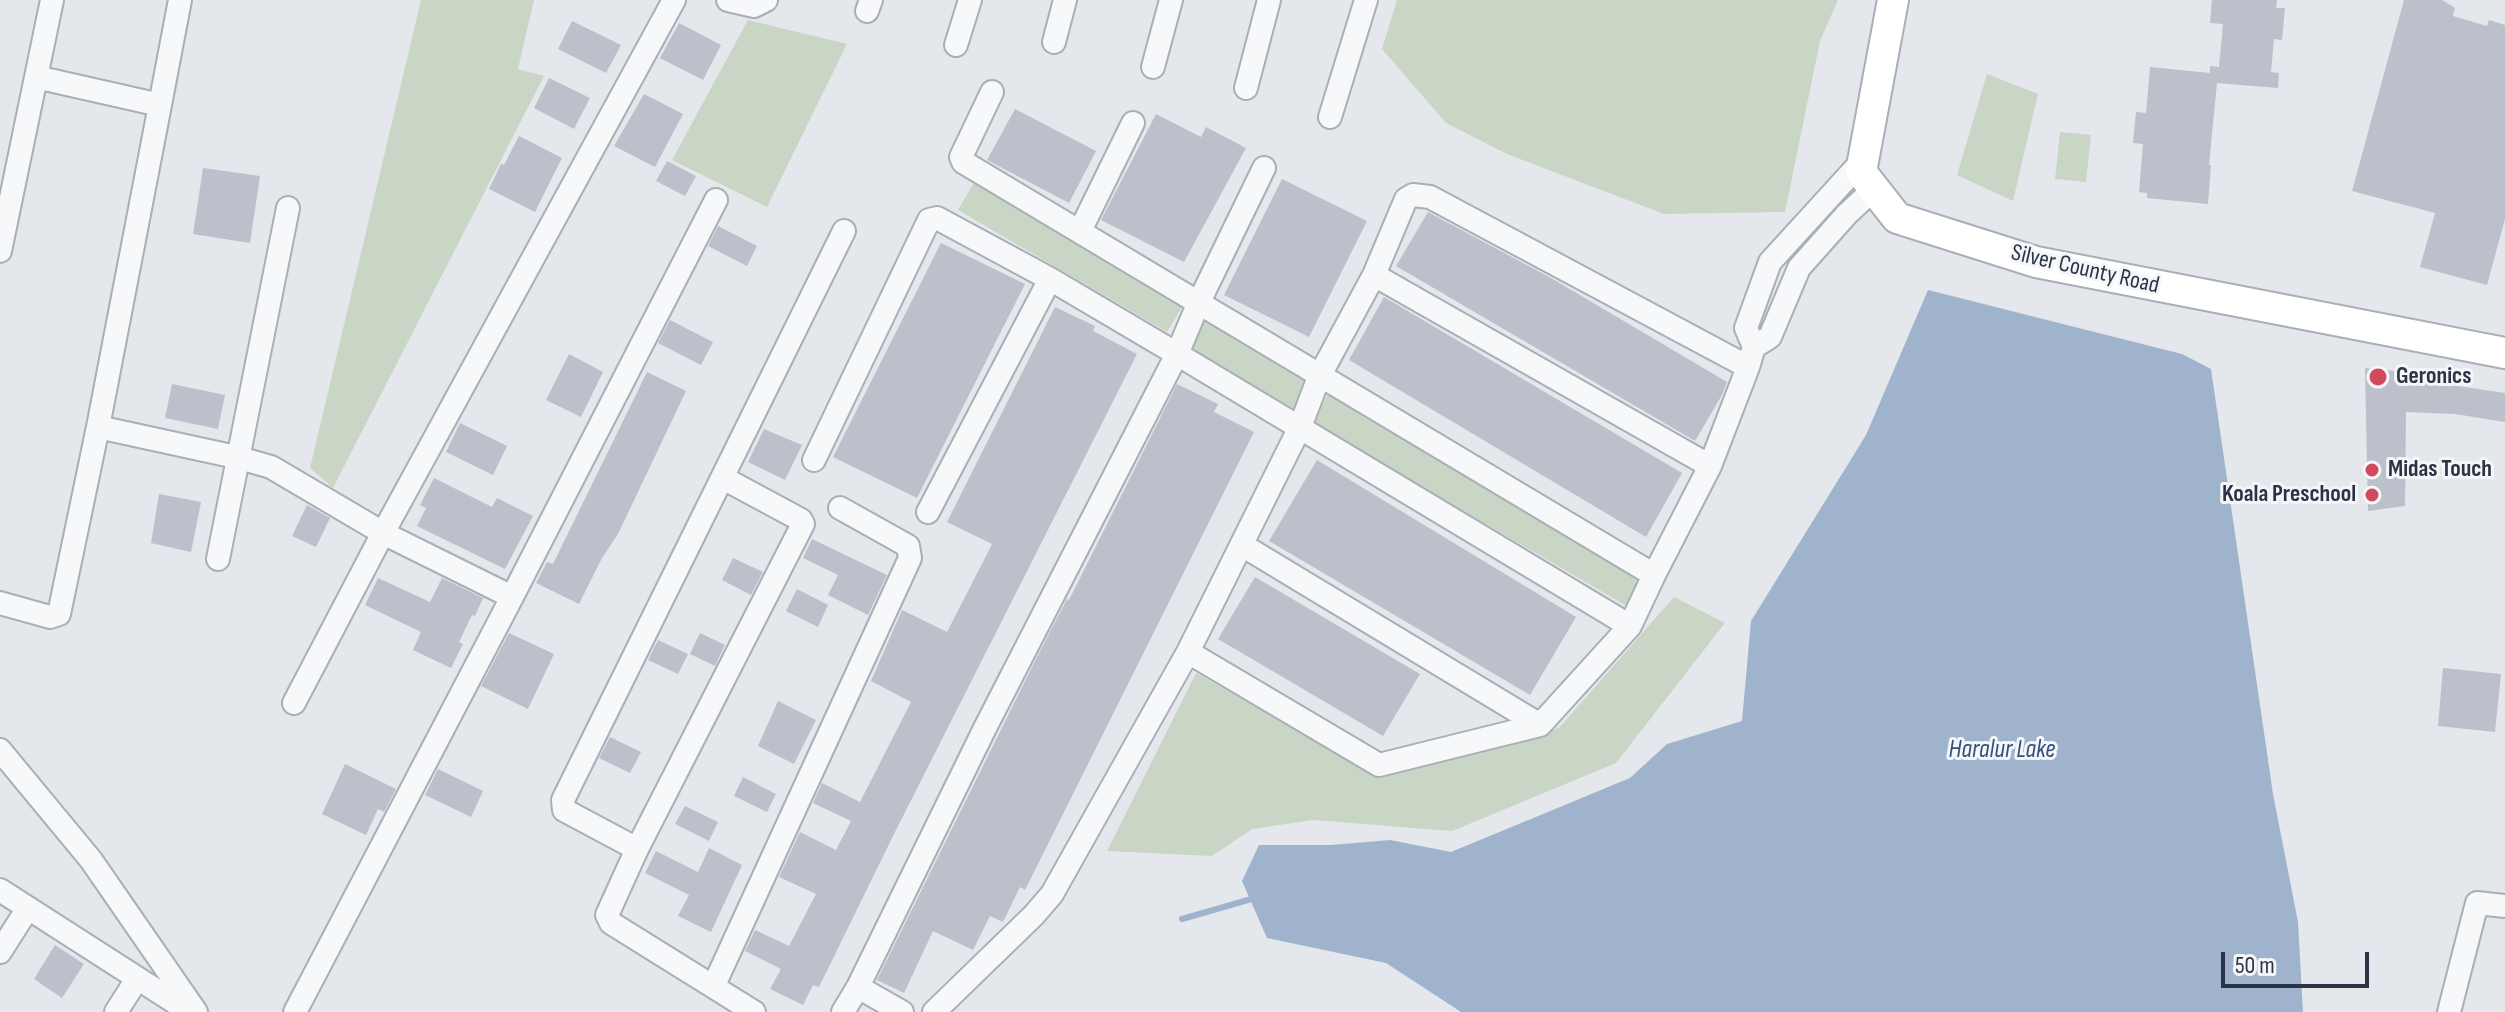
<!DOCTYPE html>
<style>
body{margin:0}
#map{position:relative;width:2505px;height:1012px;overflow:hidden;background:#e4e7ec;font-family:"Sofia Sans Condensed",sans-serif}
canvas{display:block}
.scale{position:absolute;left:2221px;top:952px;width:148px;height:36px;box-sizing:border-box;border:4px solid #2b3445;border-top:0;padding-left:10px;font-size:24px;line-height:28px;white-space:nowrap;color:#2b3445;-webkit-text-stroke:6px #f4f6f9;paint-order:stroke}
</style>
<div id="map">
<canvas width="2505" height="1012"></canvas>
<div class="scale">50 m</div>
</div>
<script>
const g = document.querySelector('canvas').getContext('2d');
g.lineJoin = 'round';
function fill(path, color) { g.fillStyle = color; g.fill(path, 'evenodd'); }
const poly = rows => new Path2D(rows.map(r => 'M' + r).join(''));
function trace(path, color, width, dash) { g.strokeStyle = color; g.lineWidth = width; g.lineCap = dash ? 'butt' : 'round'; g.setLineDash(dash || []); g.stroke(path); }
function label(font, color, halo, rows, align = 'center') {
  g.font = font + ' "Sofia Sans Condensed",sans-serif'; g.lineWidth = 6; g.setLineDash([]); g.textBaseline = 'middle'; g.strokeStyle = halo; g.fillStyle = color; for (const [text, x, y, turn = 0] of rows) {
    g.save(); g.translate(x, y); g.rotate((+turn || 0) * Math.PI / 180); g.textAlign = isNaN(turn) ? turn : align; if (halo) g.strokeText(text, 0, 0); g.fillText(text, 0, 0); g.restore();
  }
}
fill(poly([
 [421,0,534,0,518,69,544,76,333,488,310,468],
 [1397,0,1838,0,1820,41,1785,212,1664,214,1507,154,1446,123,1382,49],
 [748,20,847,44,767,207,672,160],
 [1987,74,2038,94,2013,201,1957,175],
 [2060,132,2091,135,2086,182,2055,179],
 [976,179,1185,302,1167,332,958,210],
 [1203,318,1311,381,1294,409,1186,346],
 [1328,394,1647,581,1630,608,1311,422],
 [1674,597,1725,623,1616,763,1452,831,1313,820,1252,829,1212,856,1107,851,1196,673,1373,773,1559,728]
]), '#c9d6c5');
fill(poly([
 [1928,290,2182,354,2211,369,2273,794,2298,922,2303,1012,1461,1012,1386,963,1267,938,1242,881,1259,845,1331,845,1390,840,1451,852,1630,778,1667,744,1742,721,1751,621,1866,435]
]), '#9fb4cc');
trace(poly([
 [1182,919,1255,898]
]), '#9fb4cc', 6);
fill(poly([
 [2212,0,2277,0,2276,8,2285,8,2282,40,2274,39,2271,72,2279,73,2278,88,2217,83,2209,165,2211,165,2208,204,2147,198,2147,193,2139,192,2143,144,2133,143,2136,112,2146,113,2150,67,2210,73,2210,66,2219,67,2223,24,2210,23],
 [2404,0,2442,0,2455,8,2453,16,2487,26,2489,20,2505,25,2505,219,2487,285,2420,267,2435,213,2352,191],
 [572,21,621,45,606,73,558,49],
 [679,23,721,45,703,80,660,58],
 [549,78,590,98,574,129,534,108],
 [644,94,683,114,655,167,614,146],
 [1015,109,1096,151,1069,203,987,160],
 [1156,114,1201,137,1206,127,1246,148,1184,262,1101,220],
 [519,136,562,158,535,212,489,189,501,164,504,165],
 [667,161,696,176,685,196,656,181],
 [203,168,260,176,250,243,193,234],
 [1282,179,1367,221,1309,337,1224,295],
 [1428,212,1551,278,1727,382,1722,395,1695,441,1396,266],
 [718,226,757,246,747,266,708,246],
 [941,243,1025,284,917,498,833,457],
 [1384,297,1682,473,1646,537,1349,360],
 [1055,307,1095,326,1093,331,1137,354,895,832,819,987,813,985,803,1005,770,989,781,969,745,951,755,930,789,946,816,894,779,877,800,832,836,850,851,821,813,803,822,783,860,802,911,702,871,681,902,610,947,632,987,554,992,544,947,522],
 [670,320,713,342,701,365,658,343],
 [569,354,603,372,581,417,546,400],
 [2365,368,2406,372,2443,379,2444,384,2505,393,2505,422,2455,414,2406,412,2405,506,2368,511],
 [647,372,686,391,618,534,602,558,579,604,536,583,547,562,553,564],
 [172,384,225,395,218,429,165,418],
 [1177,384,1218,404,1214,412,1254,432,1025,890,1020,887,1003,922,990,916,973,950,933,931,904,993,877,980,1034,663,1067,599,1069,600],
 [460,423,507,446,493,475,446,452],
 [764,429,802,445,785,480,748,462],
 [1317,460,1576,617,1530,695,1269,541],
 [434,478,492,507,497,498,533,516,505,569,417,526,426,508,420,505],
 [159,494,201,502,191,552,151,543],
 [307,505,330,518,316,547,292,536],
 [812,539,887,575,868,615,828,595,838,575,803,558],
 [733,558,763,572,751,595,722,580],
 [1255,577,1420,674,1383,736,1218,639],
 [378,578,430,602,442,578,483,598,475,616,472,615,459,642,463,644,451,668,413,650,421,632,365,605],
 [797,589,828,605,818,627,786,611],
 [509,633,554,654,528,709,481,686],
 [700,633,725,645,715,666,690,654],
 [658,640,688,654,678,674,648,660],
 [2443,668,2501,674,2495,732,2438,726],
 [778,701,816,720,794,764,758,746],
 [610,737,641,752,630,773,599,758],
 [345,764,396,789,384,812,378,809,366,835,322,814],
 [438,769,483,791,471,817,425,795],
 [743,777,776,794,767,812,734,796],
 [685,806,718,822,709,841,675,824],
 [709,848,742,865,711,932,678,916,689,895,645,873,656,851,698,872],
 [55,945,84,964,62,998,34,979]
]), '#bbc0ca');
const street = poly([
 [728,0,754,6,766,0],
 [867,11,871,0],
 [1054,42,1065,0],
 [956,45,970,0],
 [1153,67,1171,0],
 [36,77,160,105,98,427],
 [1246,88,1269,0],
 [992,92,961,157,963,162,1654,575],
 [160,105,180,0],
 [1330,117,1366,0],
 [1080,231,1133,123],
 [0,251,52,0],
 [1374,275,1710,466],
 [1754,347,1770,337,1799,268,1847,214,1874,189],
 [1748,367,1430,197,1413,195,1406,199,1374,275,1319,377,1300,427,1188,652,1379,765,1540,725,1630,626,1654,575,1710,466,1748,367,1754,347,1746,328,1770,262,1864,159],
 [814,460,929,220,937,218,1050,279,1177,354,1630,626],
 [723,478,801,520,803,524,637,849,607,915,611,923,754,1012],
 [928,512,1050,279],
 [1242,545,1540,725],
 [218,559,288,208],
 [0,603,50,617,59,614,98,427,236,457,271,467,383,533,512,597],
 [294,703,383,533,674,0],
 [0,750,91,860,196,1012],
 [637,849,564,810,563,800,844,231],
 [0,890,190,1012],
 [0,952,28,908],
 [714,985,910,558,908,546,840,508],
 [858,987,902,1012],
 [116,1012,137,979],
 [295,1012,512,597,716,200],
 [843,1012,858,987,985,728,1177,354,1199,302,1264,168],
 [934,1012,1034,915,1052,894,1188,652],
 [2449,1012,2477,903,2505,906]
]);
const secondary = poly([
 [1893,0,1861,172,1897,218,2036,262,2505,353]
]);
trace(street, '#a9aeb7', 26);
trace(secondary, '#a9aeb7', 34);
trace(street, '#f7f8fa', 22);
trace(secondary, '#fff', 30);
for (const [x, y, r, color] of [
 [2378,377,10,"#d1495b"],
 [2372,470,8,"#d1495b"],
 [2372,495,8,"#d1495b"]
]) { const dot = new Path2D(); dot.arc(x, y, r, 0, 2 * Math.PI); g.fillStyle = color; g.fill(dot); trace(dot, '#f4f6f9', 3); }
label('24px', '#2b3445', '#f4f6f9', [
 ["Silver County Road",2085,270,13]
]);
label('bold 24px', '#2b3445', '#f4f6f9', [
 ["Geronics",2396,377],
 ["Midas Touch",2388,470],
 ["Koala Preschool",2356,495,"right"]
], 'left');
label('italic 26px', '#34527a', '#f4f6f9', [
 ["Haralur Lake",2002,750]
]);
</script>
